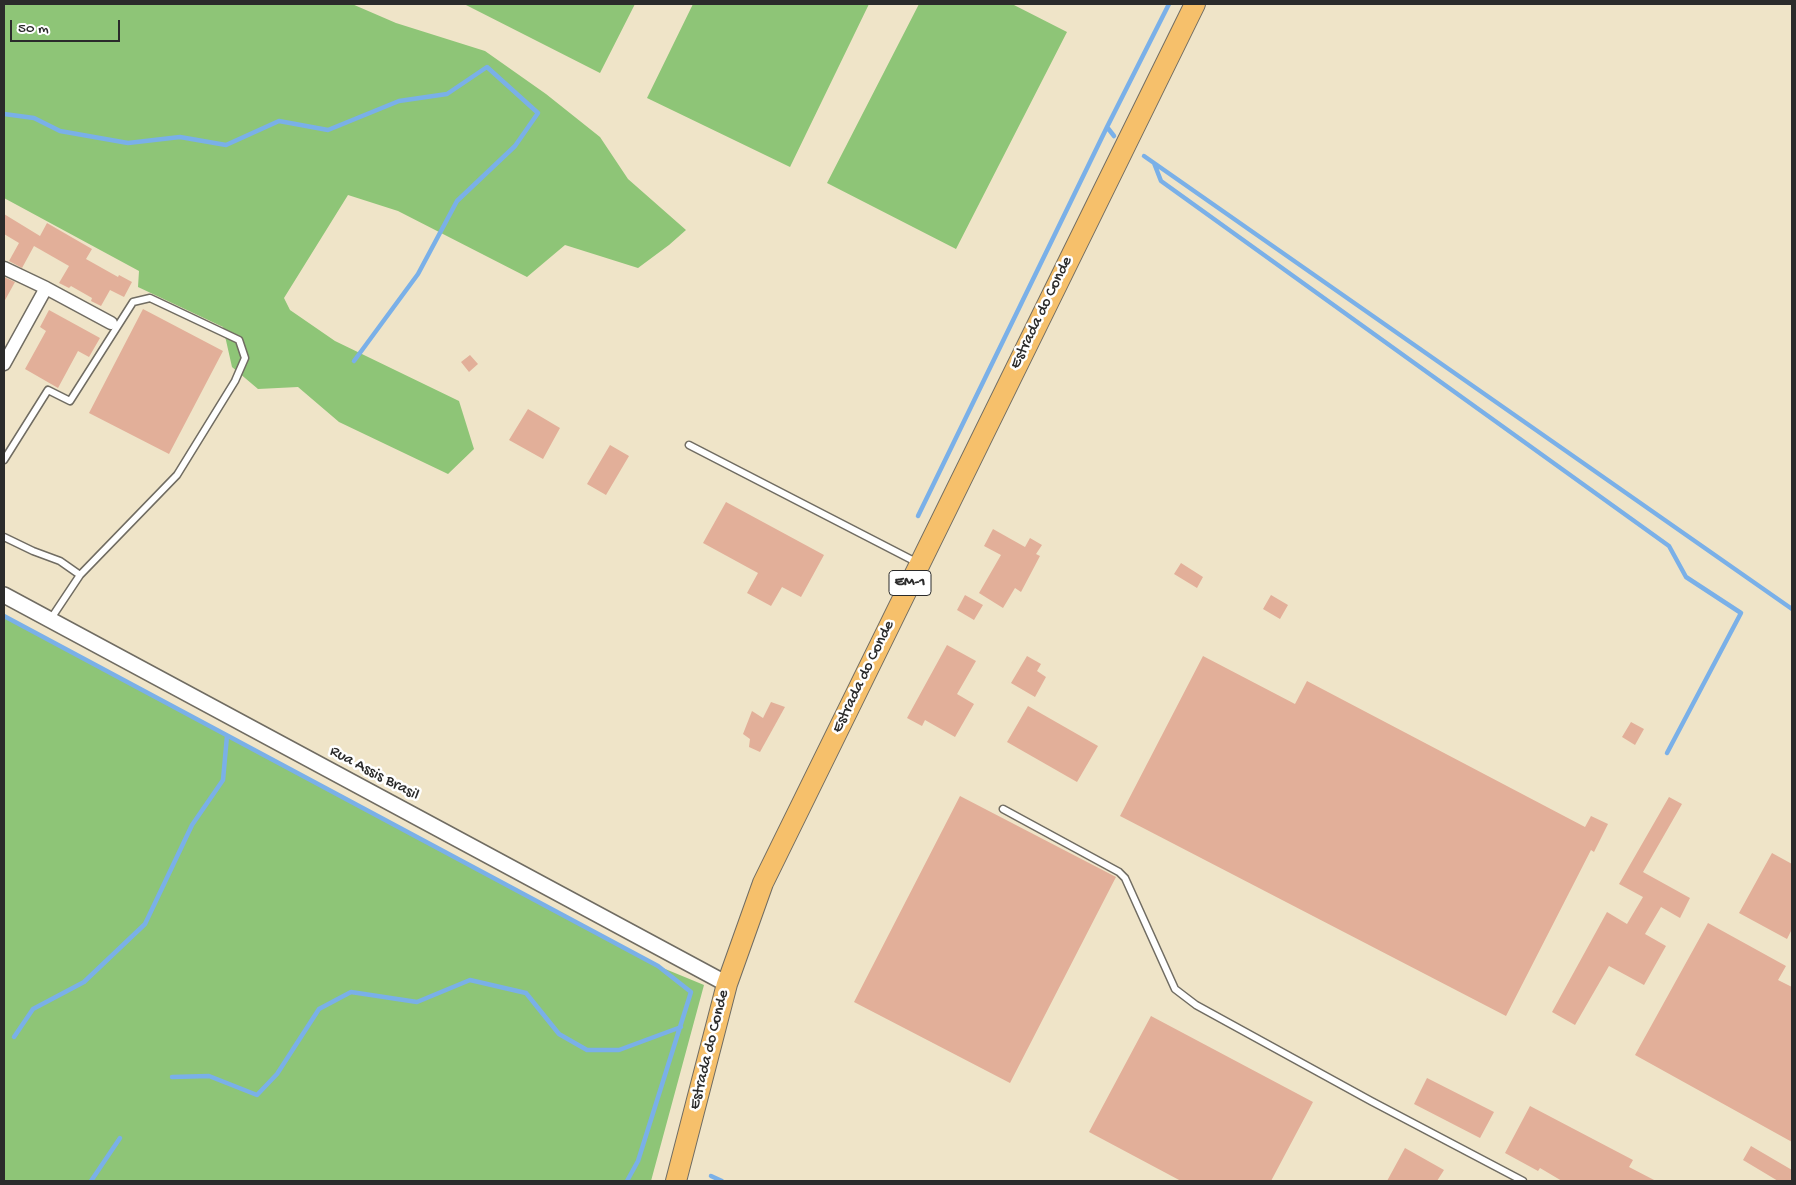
<!DOCTYPE html>
<style>
body{margin:0}
#map{position:relative;width:1796px;height:1185px;overflow:hidden;background:#efe4c8;font-family:"Gochi Hand",sans-serif}
canvas{display:block}
.frame{position:absolute;inset:0;border:5px solid #2b2b2b;pointer-events:none}
.scale{position:absolute;left:10px;top:20px;width:110px;height:22px;box-sizing:border-box;border:2px solid #2b2b2b;border-top:0;padding-left:6px;font-size:15px;line-height:18px;white-space:nowrap;color:#2b2b2b;-webkit-text-stroke:4px #fff;paint-order:stroke}
</style>
<div id="map">
<canvas width="1796" height="1185"></canvas>
<div class="frame"></div>
<div class="scale">50 m</div>
</div>
<script>
const g = document.querySelector('canvas').getContext('2d');
g.lineJoin = 'round';
function fill(path, color) { g.fillStyle = color; g.fill(path, 'evenodd'); }
const poly = rows => new Path2D(rows.map(r => 'M' + r).join(''));
function trace(path, color, width, dash) { g.strokeStyle = color; g.lineWidth = width; g.lineCap = dash ? 'butt' : 'round'; g.setLineDash(dash || []); g.stroke(path); }
function label(font, color, halo, rows, align = 'center') {
  g.font = font + ' "Gochi Hand",sans-serif'; g.lineWidth = 5; g.setLineDash([]); g.textBaseline = 'middle'; g.strokeStyle = halo; g.fillStyle = color; for (const [text, x, y, turn = 0] of rows) {
    g.save(); g.translate(x, y); g.rotate((+turn || 0) * Math.PI / 180); g.textAlign = isNaN(turn) ? turn : align; if (halo) g.strokeText(text, 0, 0); g.fillText(text, 0, 0); g.restore();
  }
}
fill(poly([
 [4,4,352,4,396,23,485,51,546,94,600,137,628,179,686,230,669,245,638,268,565,245,527,277,398,211,348,195,284,298,290,310,335,341,459,401,474,449,448,474,339,422,298,387,258,389,232,367,223,327,138,287,139,271,4,198],
 [464,4,635,4,600,73],
 [693,4,869,4,790,167,647,98],
 [919,4,1012,4,1067,32,956,249,827,183],
 [4,616,658,966,704,985,651,1181,4,1181]
]), '#8ec577');
trace(poly([
 [4,114,34,118,60,131,128,143,180,137,226,145,279,121,328,130,399,101,447,94,487,67,538,113,515,146,457,201,418,274,354,361],
 [1107,127,1114,136],
 [1144,156,1792,609],
 [1154,163,1161,181,1669,546,1686,577,1741,613,1667,753],
 [918,516,1107,127,1169,4],
 [4,616,658,966,691,992,638,1161,627,1181],
 [14,1037,33,1009,84,982,145,924,192,825,223,780,227,736],
 [172,1077,209,1076,257,1095,277,1074,319,1009,351,992,417,1002,470,980,526,993,559,1034,587,1050,619,1050,681,1027],
 [711,1176,722,1181],
 [91,1181,120,1138]
]), '#7ab0e8', 4.5);
fill(poly([
 [4,214,40,236,47,223,92,249,86,259,118,277,119,275,132,282,124,297,110,290,101,306,91,301,92,298,71,286,69,288,59,283,69,266,34,246,22,268,9,261,19,243,4,234],
 [4,277,15,282,4,302],
 [143,309,223,351,169,454,89,413],
 [49,310,100,338,89,357,78,351,58,388,25,369,46,331,40,327],
 [470,355,478,364,469,372,461,362],
 [528,409,560,428,543,459,509,440],
 [610,445,629,456,606,495,587,484],
 [726,502,824,555,801,597,782,587,771,606,747,593,758,573,703,543],
 [993,529,1025,547,1030,538,1042,545,1036,554,1040,556,1021,592,1015,588,1003,608,979,593,1001,555,984,546],
 [1181,563,1203,577,1197,588,1174,574],
 [965,595,983,605,974,620,957,610],
 [1271,595,1288,605,1280,619,1263,609],
 [947,645,976,661,957,694,974,704,955,737,925,720,922,726,907,718],
 [1027,656,1041,664,1037,671,1046,677,1035,697,1011,683],
 [1203,656,1295,704,1307,681,1585,827,1591,816,1608,824,1594,852,1591,850,1506,1016,1120,816],
 [771,702,785,707,760,752,749,747,750,739,743,734,752,711,763,718],
 [1028,706,1098,746,1077,782,1007,742],
 [1631,722,1644,729,1635,745,1622,737],
 [960,796,1116,877,1010,1083,854,1002],
 [1669,797,1682,804,1643,872,1690,898,1680,918,1661,907,1645,934,1666,946,1644,985,1609,966,1575,1025,1552,1012,1607,912,1627,924,1643,897,1619,884],
 [1772,853,1792,864,1792,929,1787,939,1739,913],
 [1708,923,1786,966,1778,980,1792,987,1792,1142,1635,1055],
 [1151,1016,1313,1102,1271,1181,1181,1181,1089,1132],
 [1427,1078,1494,1112,1480,1138,1414,1104],
 [1530,1106,1633,1160,1629,1167,1656,1181,1562,1181,1540,1168,1538,1171,1505,1153],
 [1751,1146,1792,1170,1792,1181,1778,1181,1743,1160],
 [1405,1148,1444,1170,1437,1181,1387,1181]
]), '#e2af99');
const service = poly([
 [689,445,918,563],
 [4,460,48,390,70,401,133,302,150,298,239,340,245,358,235,381,177,475,80,575,50,620],
 [4,537,33,551,60,561,80,575],
 [1003,809,1119,872,1125,878,1175,989,1196,1005,1371,1101,1523,1181]
]);
const minor = poly([
 [4,268,46,288,111,323],
 [4,364,46,288]
]);
const tertiary = poly([
 [4,595,727,984]
]);
const primary = poly([
 [676,1181,727,984,763,883,1195,4]
]);
trace(service, '#706c62', 9);
trace(minor, '#706c62', 15);
trace(tertiary, '#706c62', 18);
trace(primary, '#706c62', 22);
trace(service, '#fff', 6);
trace(minor, '#fff', 12);
trace(tertiary, '#fff', 15);
trace(primary, '#f6c06b', 20);
for (const [x, y, w] of [
 [910,583,42]
]) { const box = new Path2D(); box.roundRect(x - w / 2, y - 12.5, w, 25, 4); g.fillStyle = '#fff'; g.fill(box); trace(box, '#2b2b2b', 1); }
label('bold 15px', '#2b2b2b', null, [
 ["EM-1",910,583]
]);
label('16px', '#2b2b2b', '#fff', [
 ["Estrada do Conde",1042,313,-64],
 ["Estrada do Conde",864,677,-64],
 ["Rua Assis Brasil",374,774,28],
 ["Estrada do Conde",710,1050,-76]
]);
</script>
